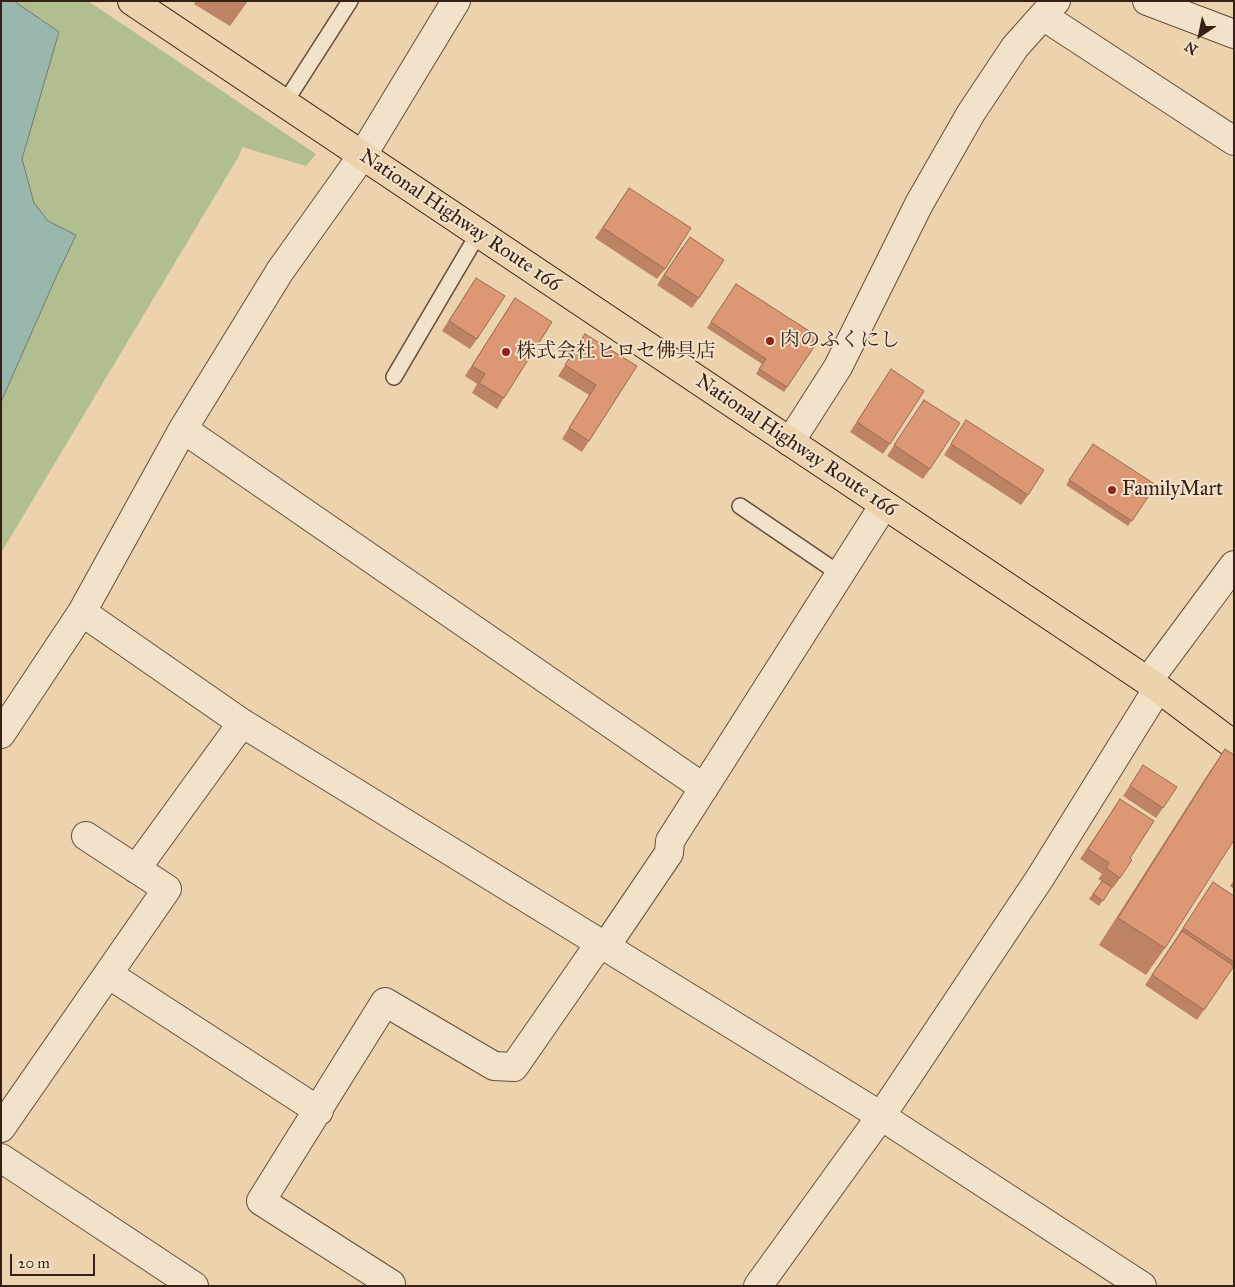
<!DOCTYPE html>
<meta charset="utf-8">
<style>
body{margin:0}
#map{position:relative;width:1235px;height:1287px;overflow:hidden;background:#ecd3ad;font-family:"IM FELL Great Primer",serif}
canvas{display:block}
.frame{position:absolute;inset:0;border:2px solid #362016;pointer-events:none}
.north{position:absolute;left:1175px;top:10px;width:50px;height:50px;-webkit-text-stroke:4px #f3e2ca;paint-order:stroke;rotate:214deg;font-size:14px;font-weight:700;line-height:20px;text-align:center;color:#362016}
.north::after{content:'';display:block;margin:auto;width:18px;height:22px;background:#362016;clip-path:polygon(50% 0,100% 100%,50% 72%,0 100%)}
.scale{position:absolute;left:10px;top:1254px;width:85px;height:22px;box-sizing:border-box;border:2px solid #362016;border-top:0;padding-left:6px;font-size:15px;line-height:18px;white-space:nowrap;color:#362016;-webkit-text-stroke:4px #f3e2ca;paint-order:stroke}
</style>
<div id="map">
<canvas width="1235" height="1287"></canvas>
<div class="frame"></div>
<div class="north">N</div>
<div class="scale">20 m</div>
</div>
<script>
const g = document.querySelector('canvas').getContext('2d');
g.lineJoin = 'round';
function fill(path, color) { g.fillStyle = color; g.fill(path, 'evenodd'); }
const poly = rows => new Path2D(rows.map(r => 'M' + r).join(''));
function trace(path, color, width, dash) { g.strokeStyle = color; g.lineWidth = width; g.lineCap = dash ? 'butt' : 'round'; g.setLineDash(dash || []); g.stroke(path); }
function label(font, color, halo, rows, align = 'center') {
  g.font = font + ' "IM FELL Great Primer","Noto Serif JP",serif'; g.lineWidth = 4; g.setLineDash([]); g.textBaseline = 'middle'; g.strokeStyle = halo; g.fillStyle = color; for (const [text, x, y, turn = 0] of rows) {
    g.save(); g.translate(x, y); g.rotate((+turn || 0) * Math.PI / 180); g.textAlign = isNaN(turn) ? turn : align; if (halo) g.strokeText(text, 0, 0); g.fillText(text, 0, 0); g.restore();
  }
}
fill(poly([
 [14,1,88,1,316,154,306,166,242,147,239,156,1,553,1,402,57,275,76,235,48,221,34,203,21,159,59,32]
]), '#b1be8f');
const water = poly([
 [1,1,14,1,59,32,22,159,34,203,48,221,76,235,57,275,1,402,1,1]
]);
fill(water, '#99b7ad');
trace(water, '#717b71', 1);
const service = poly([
 [284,104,350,1],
 [394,377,478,234],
 [740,506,840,574]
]);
const minor = poly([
 [1147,1,1234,34],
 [1043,16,1234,141],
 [183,429,704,788],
 [790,442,838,367,919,204,971,113,1015,47,1056,1],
 [82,612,242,723,881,1116,1142,1286],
 [1,734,82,612,183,429,280,271,362,156,456,1],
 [136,869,242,723],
 [606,946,669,853,670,841,884,505],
 [108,974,319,1111],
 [1,1128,167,889,86,836],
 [1,1158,194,1286],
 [390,1286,391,1284,261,1201,385,1002,494,1066,514,1067,600,943],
 [758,1286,881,1116,1040,878,1158,688]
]);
const tertiary = poly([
 [1148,681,1234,565]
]);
const trunk = poly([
 [132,1,1158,688,1234,745]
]);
trace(service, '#644d3c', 18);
trace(minor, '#644d3c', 30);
trace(tertiary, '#644d3c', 30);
trace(trunk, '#362016', 30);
trace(service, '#f3e2ca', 15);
trace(minor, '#f3e2ca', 28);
trace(tertiary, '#f3e2ca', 28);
trace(trunk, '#ecd3ad', 28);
fill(poly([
 [196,1,248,1,230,26,194,4],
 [629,188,665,269,657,279,595,238],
 [682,247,699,298,692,308,657,285],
 [476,278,477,339,470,349,442,331],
 [736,284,820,338,784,392,756,374,762,364,707,328],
 [515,298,504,398,497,409,472,393,477,384,465,376],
 [585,334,637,366,582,452,562,439,589,395,558,376],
 [884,380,890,444,883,454,850,432],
 [924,400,930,469,923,479,887,456],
 [966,420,1028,495,1021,505,944,455],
 [1093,444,1156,485,1128,526,1066,485],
 [1225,749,1165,948,1146,975,1099,945,1206,777],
 [1143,765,1163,808,1156,818,1123,796],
 [1120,799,1130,858,1120,878,1113,888,1111,887,1099,906,1089,899,1102,881,1098,879,1102,874,1080,859],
 [1234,880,1234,889,1230,886],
 [1213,882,1234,896,1234,964,1233,965,1234,966,1197,1020,1145,985]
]), '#bd8364');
const building = poly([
 [629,188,691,228,665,269,603,228,629,188],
 [690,237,724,260,699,298,664,275,690,237],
 [476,278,505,296,477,339,449,321,476,278],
 [736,284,820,338,787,387,759,369,766,359,711,322,736,284],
 [515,298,552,322,504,398,479,383,485,374,472,366,515,298],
 [585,334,637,366,589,441,569,428,596,385,565,365,585,334],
 [891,369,924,391,890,444,857,422,891,369],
 [924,400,960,423,930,469,894,445,924,400],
 [966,420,1044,470,1028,495,951,444,966,420],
 [1093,444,1156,485,1132,521,1069,480,1093,444],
 [1225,749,1234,755,1234,840,1165,948,1118,918,1225,749],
 [1143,765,1177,787,1163,808,1130,786,1143,765],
 [1120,799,1154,821,1130,858,1132,860,1120,878,1106,868,1109,863,1088,849,1120,799],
 [1102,881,1112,887,1103,901,1093,894,1102,881],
 [1213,882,1234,896,1234,962,1183,928,1213,882],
 [1182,931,1234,966,1204,1010,1152,975,1182,931]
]);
fill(building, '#dc9874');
trace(building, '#9a6a51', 1);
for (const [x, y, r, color] of [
 [770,341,5,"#8f2418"],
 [506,352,5,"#8f2418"],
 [1112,490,5,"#8f2418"]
]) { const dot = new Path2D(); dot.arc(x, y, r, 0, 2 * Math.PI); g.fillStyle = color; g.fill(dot); trace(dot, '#f3e2ca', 2); }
label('20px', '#362016', '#f3e2ca', [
 ["National Highway Route 166",460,221,34],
 ["National Highway Route 166",796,446,34]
]);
label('20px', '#362016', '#f3e2ca', [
 ["肉のふくにし",780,341],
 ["株式会社ヒロセ佛具店",516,352],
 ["FamilyMart",1122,490]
], 'left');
</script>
